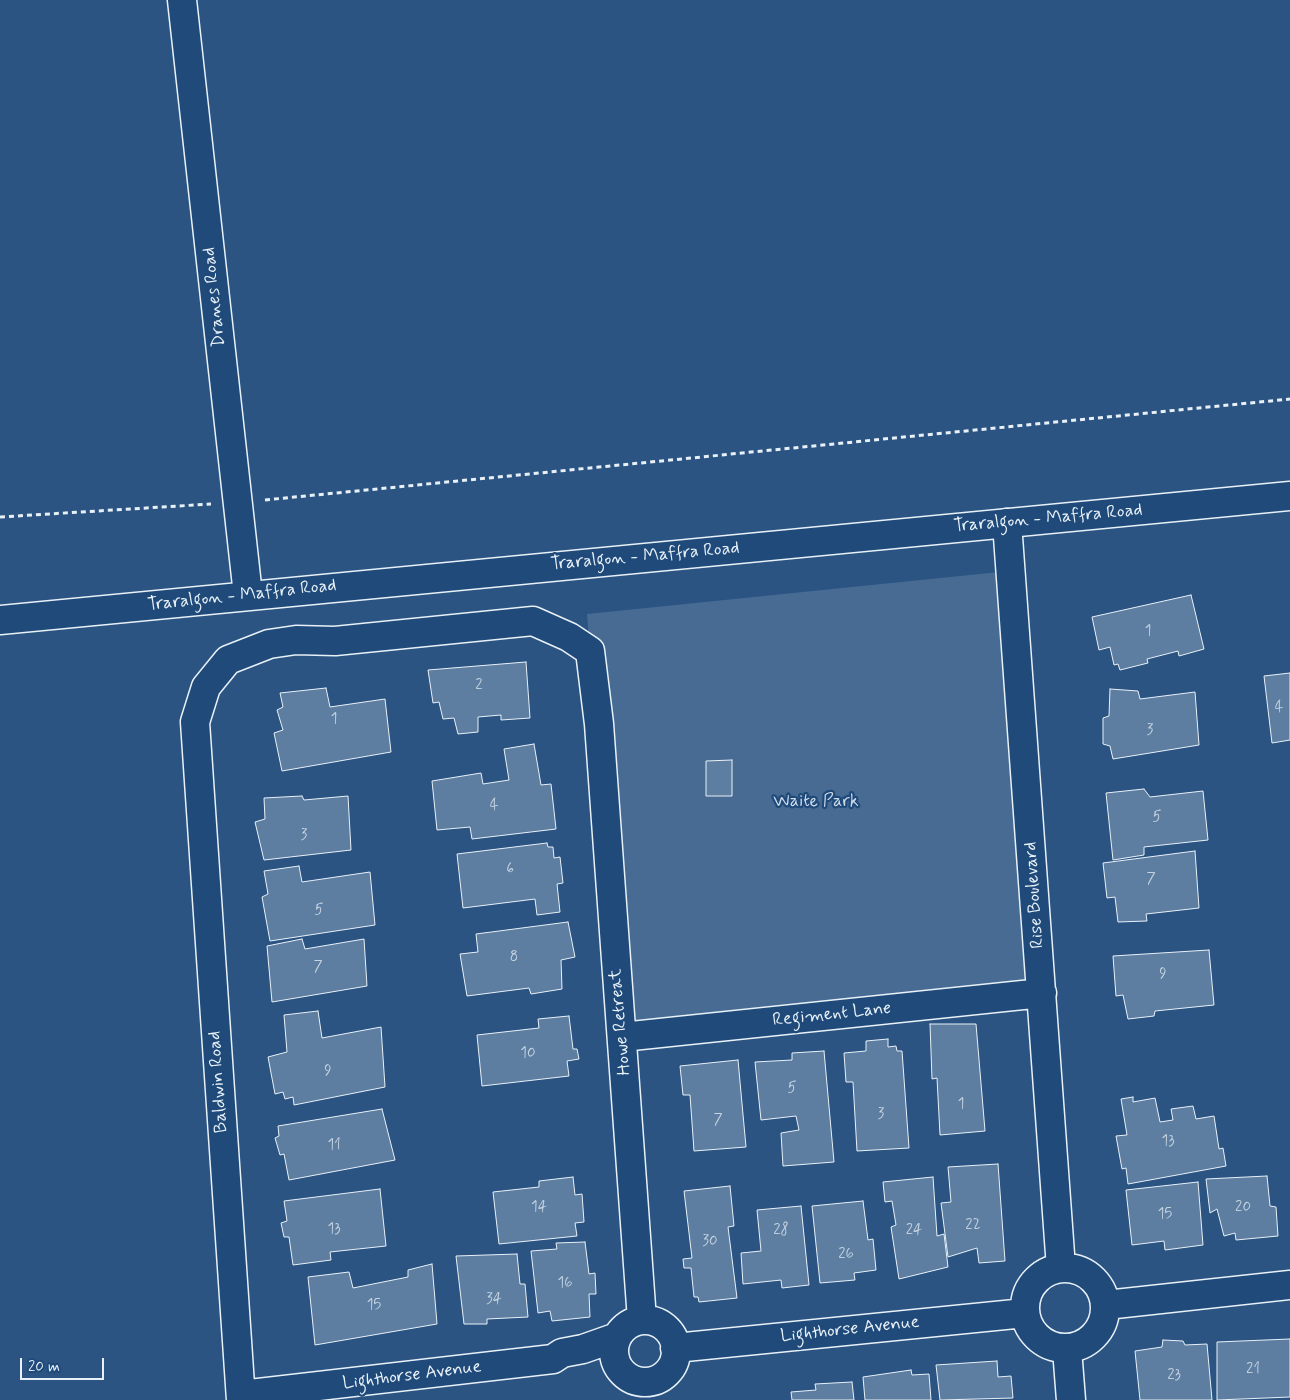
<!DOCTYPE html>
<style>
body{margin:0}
#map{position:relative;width:1290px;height:1400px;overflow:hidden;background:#2b5482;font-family:Mynerve,sans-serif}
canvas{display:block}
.scale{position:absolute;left:20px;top:1358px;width:84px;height:22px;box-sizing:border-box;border:2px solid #e8f1f8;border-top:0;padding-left:6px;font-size:15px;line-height:18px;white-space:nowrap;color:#e8f1f8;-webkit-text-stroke:4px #1f4a7a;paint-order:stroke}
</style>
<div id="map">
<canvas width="1290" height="1400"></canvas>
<div class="scale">20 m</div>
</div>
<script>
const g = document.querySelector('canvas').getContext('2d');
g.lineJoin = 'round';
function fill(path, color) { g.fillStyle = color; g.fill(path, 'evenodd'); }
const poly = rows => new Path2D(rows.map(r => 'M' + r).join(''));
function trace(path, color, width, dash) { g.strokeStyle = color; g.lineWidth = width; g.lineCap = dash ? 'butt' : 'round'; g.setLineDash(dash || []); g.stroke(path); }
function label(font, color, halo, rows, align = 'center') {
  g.font = font + ' Mynerve,sans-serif'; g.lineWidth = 4.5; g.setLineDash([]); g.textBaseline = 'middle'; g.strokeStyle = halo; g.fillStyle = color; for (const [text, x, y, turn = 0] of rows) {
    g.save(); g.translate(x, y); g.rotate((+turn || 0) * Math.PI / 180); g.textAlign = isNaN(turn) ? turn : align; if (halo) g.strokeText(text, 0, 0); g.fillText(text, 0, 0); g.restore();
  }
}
fill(poly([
 [1009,571,1042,993,622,1037,587,614]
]), '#476b93');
const building = poly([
 [1191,595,1204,649,1179,656,1178,651,1147,659,1148,663,1120,670,1118,664,1114,665,1110,647,1099,650,1092,617,1191,595],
 [526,662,530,718,501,720,501,715,478,717,478,732,458,734,454,718,443,719,439,702,433,703,428,670,526,662],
 [1290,673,1290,740,1272,743,1264,676,1290,673],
 [326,688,330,707,385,699,391,752,282,771,274,733,283,730,277,710,283,707,280,693,326,688],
 [1110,689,1138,691,1140,699,1195,692,1199,745,1113,759,1110,746,1103,744,1103,718,1109,716,1110,689],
 [534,744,541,785,551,784,556,829,472,839,470,827,437,830,432,781,481,773,483,784,509,780,504,749,534,744],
 [732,760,732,796,706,796,706,761,732,760],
 [1144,789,1150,797,1203,791,1208,840,1144,847,1144,855,1113,860,1106,793,1144,789],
 [302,796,304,800,348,796,351,850,264,860,255,822,265,819,264,798,302,796],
 [547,843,548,847,553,847,554,858,560,857,563,883,557,884,560,912,537,915,535,899,463,908,457,854,547,843],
 [1195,851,1199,908,1146,914,1147,921,1118,922,1115,897,1107,898,1103,863,1195,851],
 [299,866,302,882,370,872,375,925,270,941,262,897,268,894,264,871,299,866],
 [568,922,575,957,561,960,562,989,531,994,529,988,467,996,460,954,478,952,476,934,568,922],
 [302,939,305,949,364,939,367,986,272,1002,267,946,302,939],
 [1209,950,1214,1005,1155,1011,1154,1016,1128,1019,1123,995,1116,996,1113,956,1209,950],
 [318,1011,322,1038,381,1027,385,1087,294,1105,293,1097,285,1099,283,1092,275,1094,268,1057,287,1052,284,1015,318,1011],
 [569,1016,573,1049,577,1049,579,1059,567,1061,569,1076,482,1086,477,1035,539,1028,538,1019,569,1016],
 [930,1024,976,1024,985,1131,940,1135,937,1078,932,1079,930,1024],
 [888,1039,888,1047,896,1046,897,1051,902,1051,909,1148,857,1151,853,1082,846,1082,844,1053,866,1051,866,1041,888,1039],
 [824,1051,834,1162,783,1166,781,1133,799,1130,796,1116,761,1120,755,1062,792,1060,792,1053,824,1051],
 [738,1060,746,1147,694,1151,690,1095,683,1095,680,1066,738,1060],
 [1133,1097,1133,1102,1155,1098,1160,1122,1173,1120,1171,1109,1193,1106,1196,1119,1214,1116,1219,1149,1223,1148,1226,1166,1128,1184,1126,1168,1122,1169,1116,1136,1127,1135,1121,1099,1133,1097],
 [382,1109,395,1160,289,1180,284,1154,280,1155,275,1138,279,1136,278,1126,382,1109],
 [998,1164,1005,1261,979,1263,977,1248,948,1257,941,1203,951,1202,948,1167,998,1164],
 [1267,1176,1270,1206,1276,1207,1278,1236,1236,1240,1235,1233,1224,1236,1217,1209,1210,1213,1206,1179,1267,1176],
 [573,1177,575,1195,582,1194,584,1222,575,1223,577,1236,499,1244,493,1192,539,1187,539,1181,573,1177],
 [933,1177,937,1236,944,1234,948,1267,899,1279,891,1227,896,1225,892,1201,885,1202,883,1182,933,1177],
 [1198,1182,1203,1245,1165,1250,1164,1241,1132,1245,1126,1190,1198,1182],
 [730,1186,734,1226,728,1227,737,1298,699,1302,698,1297,694,1297,691,1268,684,1268,683,1259,692,1258,684,1191,730,1186],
 [380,1189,386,1246,330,1252,331,1260,293,1265,289,1237,284,1237,281,1223,287,1221,284,1201,380,1189],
 [863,1201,868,1240,873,1239,876,1270,854,1273,855,1280,820,1283,812,1206,863,1201],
 [801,1206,809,1285,782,1288,781,1280,743,1284,741,1253,761,1251,757,1210,801,1206],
 [585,1242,589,1274,595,1273,596,1294,589,1294,590,1317,552,1321,550,1311,538,1313,531,1251,557,1249,556,1243,585,1242],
 [517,1254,520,1284,525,1284,528,1317,487,1319,487,1324,464,1324,456,1256,517,1254],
 [432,1264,437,1324,315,1345,308,1277,349,1272,353,1288,408,1277,408,1270,432,1264],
 [1290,1339,1290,1397,1217,1400,1217,1342,1290,1339],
 [1163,1340,1183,1341,1185,1345,1207,1344,1212,1400,1140,1400,1135,1351,1162,1347,1163,1340],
 [997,1361,998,1377,1011,1376,1013,1398,940,1400,936,1365,997,1361],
 [911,1370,912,1375,929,1374,931,1400,865,1400,863,1377,911,1370],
 [852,1382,854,1400,792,1400,791,1392,816,1390,815,1384,852,1382]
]);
fill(building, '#5d7da1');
trace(building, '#e8f1f8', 1);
const minor = poly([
 [182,0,248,595],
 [1007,523,1061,1268],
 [622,1037,1042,993],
 '1025 1308a40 40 0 1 1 80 0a40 40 0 1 1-80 0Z',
 [1106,1305,1290,1285],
 '614 1351a31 31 0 1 1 62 0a31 31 0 1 1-62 0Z',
 [675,1348,1025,1313],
 [1067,1349,1071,1400],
 [241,1395,553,1359,562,1353,583,1349,617,1337],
 [241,1400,195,722,206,687,228,660,269,644,296,640,335,641,533,621,569,637,590,651,599,724,642,1320]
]);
const major = poly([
 [0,620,1290,496]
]);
trace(minor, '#e8f1f8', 31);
trace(major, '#e8f1f8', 31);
trace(poly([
 [265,500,1290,399],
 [0,517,211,504]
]), '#e8f1f8', 3, [5, 4]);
trace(minor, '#1f4a7a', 28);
trace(major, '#1f4a7a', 28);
label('15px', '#c5d4e2', null, [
 ["1",1148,632],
 ["2",479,686],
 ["4",1279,708],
 ["1",334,720],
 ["3",1150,731],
 ["4",494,806],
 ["5",1157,818],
 ["3",304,836],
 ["6",510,870],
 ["7",1151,880],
 ["5",319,911],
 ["8",514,958],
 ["7",318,968],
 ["9",1163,975],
 ["10",528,1054],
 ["9",328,1072],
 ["5",792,1089],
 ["1",961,1105],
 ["3",881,1115],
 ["7",718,1121],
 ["13",1168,1142],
 ["11",334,1146],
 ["14",539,1208],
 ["20",1243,1208],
 ["15",1165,1215],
 ["22",973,1226],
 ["13",334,1230],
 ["28",781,1231],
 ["24",914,1231],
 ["30",710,1242],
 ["26",846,1255],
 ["16",565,1284],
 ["34",494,1300],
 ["15",374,1306],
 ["21",1253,1370],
 ["23",1174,1376]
]);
label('18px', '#e8f1f8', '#1f4a7a', [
 ["Dranes Road",215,297,-96],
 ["Traralgon - Maffra Road",1048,519,-5],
 ["Traralgon - Maffra Road",645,557,-5],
 ["Traralgon - Maffra Road",242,596,-6],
 ["Rise Boulevard",1035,895,-94],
 ["Regiment Lane",832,1015,-6],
 ["Howe Retreat",621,1022,-95],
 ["Baldwin Road",219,1082,-94],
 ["Lighthorse Avenue",850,1330,-6],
 ["Lighthorse Avenue",412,1376,-7]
]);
label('18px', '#d0dde9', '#1f4a7a', [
 ["Waite Park",816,802]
]);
</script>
